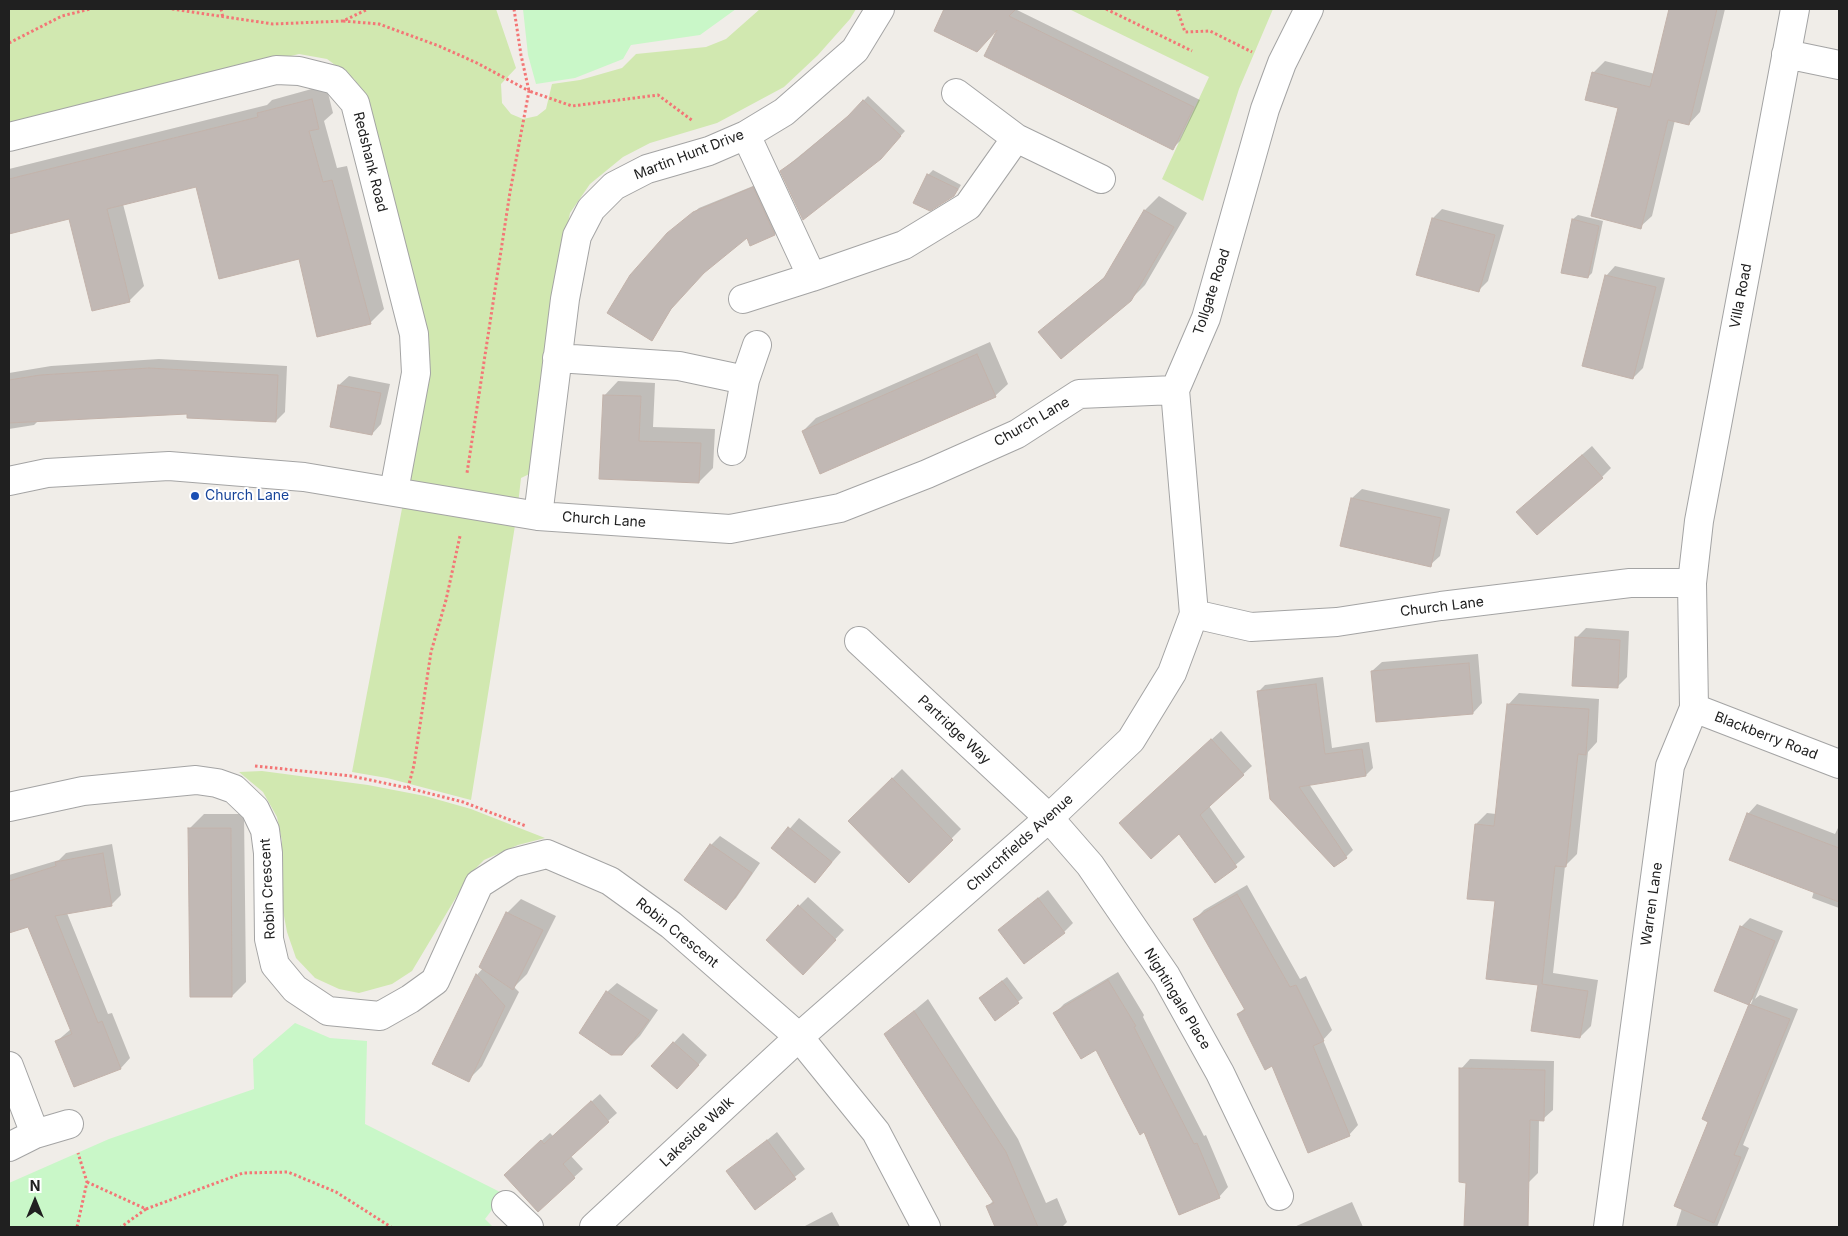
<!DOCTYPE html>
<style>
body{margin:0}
#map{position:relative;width:1848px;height:1236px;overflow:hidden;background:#f0ede8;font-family:Inter,sans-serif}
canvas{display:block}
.frame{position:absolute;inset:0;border:10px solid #202020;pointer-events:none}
.north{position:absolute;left:10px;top:1176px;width:50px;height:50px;-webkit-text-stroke:4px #fff;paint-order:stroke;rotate:0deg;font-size:14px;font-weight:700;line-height:20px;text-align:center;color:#202020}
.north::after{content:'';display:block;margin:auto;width:18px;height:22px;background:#202020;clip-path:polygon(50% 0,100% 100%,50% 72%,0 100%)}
</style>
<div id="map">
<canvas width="1848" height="1236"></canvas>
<div class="frame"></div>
<div class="north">N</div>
</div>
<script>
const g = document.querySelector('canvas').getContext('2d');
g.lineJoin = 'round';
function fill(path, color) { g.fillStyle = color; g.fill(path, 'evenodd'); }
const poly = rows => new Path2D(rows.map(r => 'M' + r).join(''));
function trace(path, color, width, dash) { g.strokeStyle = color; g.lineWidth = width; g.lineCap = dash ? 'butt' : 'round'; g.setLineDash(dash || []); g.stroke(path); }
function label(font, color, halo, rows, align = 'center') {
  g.font = font + ' Inter,sans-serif'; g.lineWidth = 4; g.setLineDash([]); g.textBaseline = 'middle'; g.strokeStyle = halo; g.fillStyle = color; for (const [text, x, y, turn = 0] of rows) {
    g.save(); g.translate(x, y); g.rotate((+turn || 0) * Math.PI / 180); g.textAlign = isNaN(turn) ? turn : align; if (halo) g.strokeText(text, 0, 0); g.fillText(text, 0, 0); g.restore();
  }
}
fill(poly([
 [9,9,496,9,516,68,501,84,502,103,511,114,523,119,537,116,546,109,552,84,580,80,622,68,636,54,706,47,726,39,760,9,856,9,850,19,818,55,784,87,717,123,650,143,623,157,590,184,570,213,562,253,544,467,521,478,517,513,471,800,387,778,352,772,430,361,363,91,354,79,327,59,299,54,9,126],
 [1069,9,1273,9,1239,89,1203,201,1162,179,1209,77],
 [262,771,368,785,425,796,471,809,545,838,518,845,484,860,470,874,412,971,392,984,359,993,339,989,315,978,296,958,287,932,281,900,282,841,277,817,263,792,239,772]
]), '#d1e8b0');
fill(poly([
 [523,9,736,9,700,35,631,45,623,59,575,78,536,84,528,55],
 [295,1023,330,1038,367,1041,365,1124,504,1194,485,1219,493,1227,9,1227,9,1183,109,1139,254,1089,253,1059]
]), '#c9f7c8');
fill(poly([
 [946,9,1015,9,1200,100,1180,141,1173,148,999,26,935,31],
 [1670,9,1725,9,1700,112,1689,124,1675,120,1652,216,1640,227,1619,107,1593,73,1605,61,1655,74],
 [326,85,333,113,324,121,337,168,347,166,384,309,370,323,300,258,197,185,123,204,144,286,129,301,70,217,9,233,9,169,267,105,272,100],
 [868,96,905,131,885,153,781,171,852,113],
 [933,170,961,185,958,190,954,195,928,175],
 [758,184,779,230,775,234,747,236,704,270,675,303,652,339,673,229,699,208],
 [1159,196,1187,213,1145,285,1130,300,1040,332,1108,274,1145,210],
 [1442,209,1504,225,1488,281,1479,290,1433,218],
 [1578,215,1603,221,1592,273,1588,277,1573,219],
 [1615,266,1665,278,1643,368,1633,378,1606,276],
 [990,342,1008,384,995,396,803,431,816,418],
 [159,359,287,366,285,412,276,421,189,412,39,420,34,425,9,429,9,373,51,366],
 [349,376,390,384,381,424,372,434,331,426,339,385],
 [618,381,655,383,653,427,715,429,713,468,699,482,601,478,604,396],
 [1592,446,1611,468,1602,477,1528,502],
 [1362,489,1450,509,1440,556,1430,565,1352,498],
 [1586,628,1629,631,1627,677,1617,687,1576,638],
 [1478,654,1482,703,1473,713,1372,671,1382,662],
 [1323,677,1332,748,1369,742,1373,768,1366,775,1309,784,1353,850,1346,857,1271,798,1258,692,1265,685],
 [1519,693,1599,699,1597,742,1588,752,1577,854,1565,866,1553,973,1598,980,1591,1026,1580,1037,1540,984,1496,900,1476,824,1487,813,1496,814,1508,705],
 [1221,731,1252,766,1209,806,1245,857,1215,882,1179,832,1129,814],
 [902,769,961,829,909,881,849,821],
 [1757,804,1835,834,1839,826,1839,908,1812,898,1814,891,1748,814],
 [204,814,244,814,246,982,232,996,190,828],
 [799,818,841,852,815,882,773,848],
 [720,836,760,863,736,898,726,908,711,845],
 [112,844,121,895,111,905,67,913,108,1014,112,1013,130,1058,121,1068,75,1086,57,1041,71,1029,29,925,9,931,9,875,59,860,66,853],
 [1247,885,1300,979,1306,976,1332,1030,1323,1040,1358,1125,1349,1135,1273,1064,1238,1014,1245,1008,1195,919,1204,910],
 [1048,890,1073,923,1064,932,999,930],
 [808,897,844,930,812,964,799,906],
 [521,899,556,916,527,974,514,987,519,992,482,1066,468,1080,434,1063,477,975,483,968,507,913],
 [1750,918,1783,931,1755,999,1760,995,1798,1009,1743,1145,1749,1148,1717,1227,1676,1227,1710,1121,1704,1118,1753,999,1748,1003,1741,927],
 [1118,972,1144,1015,1143,1017,1204,1136,1206,1135,1228,1187,1219,1197,1144,1131,1096,1048,1055,1013,1064,1004],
 [1007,977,1023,998,995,1019,985,994],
 [617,983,658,1010,640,1036,622,1054,607,992],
 [928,999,1018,1139,1046,1203,1057,1198,1067,1222,1062,1227,997,1227,988,1206,994,1200,886,1034],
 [683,1033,707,1055,687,1078,653,1065],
 [1470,1059,1554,1061,1553,1110,1543,1119,1539,1119,1538,1173,1528,1183,1518,1183,1516,1227,1465,1227,1468,1181,1461,1069],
 [600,1094,617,1113,570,1155,583,1169,538,1210,513,1167,550,1133,553,1136],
 [777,1132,805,1169,755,1208,728,1172],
 [1352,1202,1363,1227,1294,1227],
 [832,1212,840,1227,804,1227,805,1226]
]), '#0003');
const building = poly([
 [944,9,1016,9,1009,16,1194,107,1173,150,984,56,997,30,977,52,934,31,944,9],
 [1669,9,1717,9,1689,125,1668,120,1641,229,1591,216,1618,108,1585,100,1592,72,1650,87,1669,9],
 [312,99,319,129,309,131,323,182,332,180,371,324,317,337,299,259,219,279,196,187,107,209,130,302,92,311,69,219,9,234,9,179,258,117,257,113,312,99],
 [863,100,901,136,881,159,803,220,780,171,797,159,848,116,863,100],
 [927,174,958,189,954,196,930,211,913,203,927,174],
 [753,187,775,235,750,246,747,238,704,273,671,309,652,341,607,313,630,275,667,233,693,212,753,187],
 [1144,210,1174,227,1131,301,1061,359,1038,332,1104,278,1144,210],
 [1432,218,1495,235,1479,292,1416,275,1432,218],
 [1572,219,1599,226,1588,278,1561,273,1572,219],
 [1605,275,1656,287,1633,379,1582,366,1605,275],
 [977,354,996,397,820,474,802,431,977,354],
 [149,368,278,375,276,422,187,418,187,414,9,423,9,380,40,375,149,368],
 [338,385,381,393,372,435,330,427,338,385],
 [603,395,641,396,639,441,701,443,699,483,599,479,603,395],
 [1582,455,1603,478,1537,535,1516,512,1582,455],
 [1351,498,1441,518,1431,567,1340,546,1351,498],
 [1575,637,1620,640,1618,688,1572,686,1575,637],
 [1469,663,1473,714,1376,722,1371,671,1469,663],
 [1316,684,1325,754,1362,749,1366,776,1299,787,1347,858,1334,867,1270,799,1257,691,1316,684],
 [1507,704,1589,709,1586,755,1578,754,1566,867,1555,866,1542,984,1588,991,1580,1038,1531,1031,1538,985,1486,979,1495,901,1467,899,1475,824,1494,826,1507,704],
 [1211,739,1244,775,1200,815,1237,867,1215,883,1179,834,1151,859,1119,823,1211,739],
 [892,778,953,840,909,883,848,821,892,778],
 [1747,813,1839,848,1839,902,1729,860,1747,813],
 [788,827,832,862,815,883,771,848,788,827],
 [188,828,231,828,232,997,190,997,188,828],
 [710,844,752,873,726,910,684,880,710,844],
 [103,853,112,906,55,916,98,1023,102,1021,121,1069,74,1087,55,1041,72,1034,28,927,9,933,9,881,56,866,55,862,103,853],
 [1237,894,1290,987,1296,985,1324,1041,1313,1046,1350,1136,1308,1153,1272,1066,1265,1070,1237,1014,1245,1010,1193,919,1237,894],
 [1038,898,1065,933,1024,964,998,930,1038,898],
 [798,905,836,940,803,975,766,940,798,905],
 [506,912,543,930,513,990,479,967,506,912],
 [1740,926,1775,941,1749,1005,1714,991,1740,926],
 [476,974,505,1006,469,1082,432,1064,476,974],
 [1108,980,1136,1026,1134,1027,1194,1144,1197,1143,1220,1198,1179,1215,1144,1132,1140,1135,1096,1050,1081,1059,1053,1013,1108,980],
 [1002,981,1019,1003,995,1021,979,998,1002,981],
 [606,991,649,1020,622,1055,611,1055,579,1033,606,991],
 [1749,1004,1790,1019,1734,1155,1741,1157,1714,1223,1674,1206,1708,1122,1702,1119,1749,1004],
 [914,1011,1006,1152,1038,1227,995,1227,986,1206,994,1203,884,1034,914,1011],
 [673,1042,699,1065,677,1089,651,1066,673,1042],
 [1459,1068,1545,1070,1544,1121,1530,1120,1528,1227,1464,1227,1466,1183,1459,1182,1459,1068],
 [591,1101,609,1122,563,1164,575,1178,538,1212,504,1175,541,1140,544,1144,591,1101],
 [767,1140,796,1179,755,1210,726,1171,767,1140]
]);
fill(building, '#c1b8b4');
trace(building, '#c2b2aa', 1);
const minor = poly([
 [1786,54,1839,65],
 [9,137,276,70,299,71,335,80,355,103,414,334,416,373,394,491],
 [1016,138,1101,179],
 [812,277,904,245,968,206,1016,138,956,93],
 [743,299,812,277,746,135],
 [557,358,679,366,745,380,732,451],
 [745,380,757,345],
 [9,481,47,473,169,466,304,477,538,516,730,529,840,508,927,474,1017,434,1079,394,1175,390],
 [538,516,565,299,577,236,591,209,614,186,647,169,709,151,746,135,784,112,855,50,880,9],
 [1194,614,1251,627,1337,622,1441,606,1630,583,1692,583],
 [859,641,1049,818,1090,865,1166,976,1220,1073,1279,1196],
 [1694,708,1839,764],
 [9,807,83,791,196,780,217,783,234,789,255,809,265,830,268,853,269,939,275,965,295,989,328,1011,380,1016,410,999,435,981,479,884,512,863,547,854,610,881,671,925,799,1037,876,1132,926,1227],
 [9,1066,35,1134],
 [9,1147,35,1134,69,1124],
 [506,1205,529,1227],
 [594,1227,799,1037,1049,818,1131,740,1172,673,1194,614,1175,390,1206,318,1265,109,1282,63,1309,9],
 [1608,1227,1670,766,1694,708,1692,583,1699,521,1795,9]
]);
trace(minor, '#a4a4a4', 30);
trace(poly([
 [172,9,273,24,343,21,368,9],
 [221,9,223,18],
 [514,9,521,55,529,91,572,106,658,95,693,121],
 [1106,9,1192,51],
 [1177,9,1185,32,1210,31,1252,52],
 [343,21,379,24,439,46,477,63,529,91,510,192,467,473],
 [9,43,62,16,90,9],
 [255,766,351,776,408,788,463,802,526,826],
 [408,788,414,765,431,652,446,600,460,536],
 [87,1182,146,1209,121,1227],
 [146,1209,243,1173,288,1172,336,1192,391,1227],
 [77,1227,87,1182,78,1153]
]), '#f37676', 3, [2.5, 2.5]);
trace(minor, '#fff', 28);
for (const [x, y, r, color] of [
 [195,496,5,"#1a4fb4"]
]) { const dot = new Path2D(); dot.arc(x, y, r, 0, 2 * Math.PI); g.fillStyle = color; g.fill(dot); trace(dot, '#fff', 2); }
label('14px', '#202020', '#fff', [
 ["Martin Hunt Drive",689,155,-21],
 ["Redshank Road",370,162,76],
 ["Tollgate Road",1212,292,-72],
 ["Villa Road",1741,296,-79],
 ["Church Lane",1032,422,-30],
 ["Church Lane",604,520,4],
 ["Church Lane",1442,607,-7],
 ["Partridge Way",954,730,43],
 ["Blackberry Road",1766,736,21],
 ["Churchfields Avenue",1020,843,-42],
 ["Robin Crescent",268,889,-93],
 ["Warren Lane",1652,904,-82],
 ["Robin Crescent",677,933,39],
 ["Nightingale Place",1177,999,59],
 ["Lakeside Walk",697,1132,-43]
]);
label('14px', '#164399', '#fff', [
 ["Church Lane",205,496]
], 'left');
</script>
